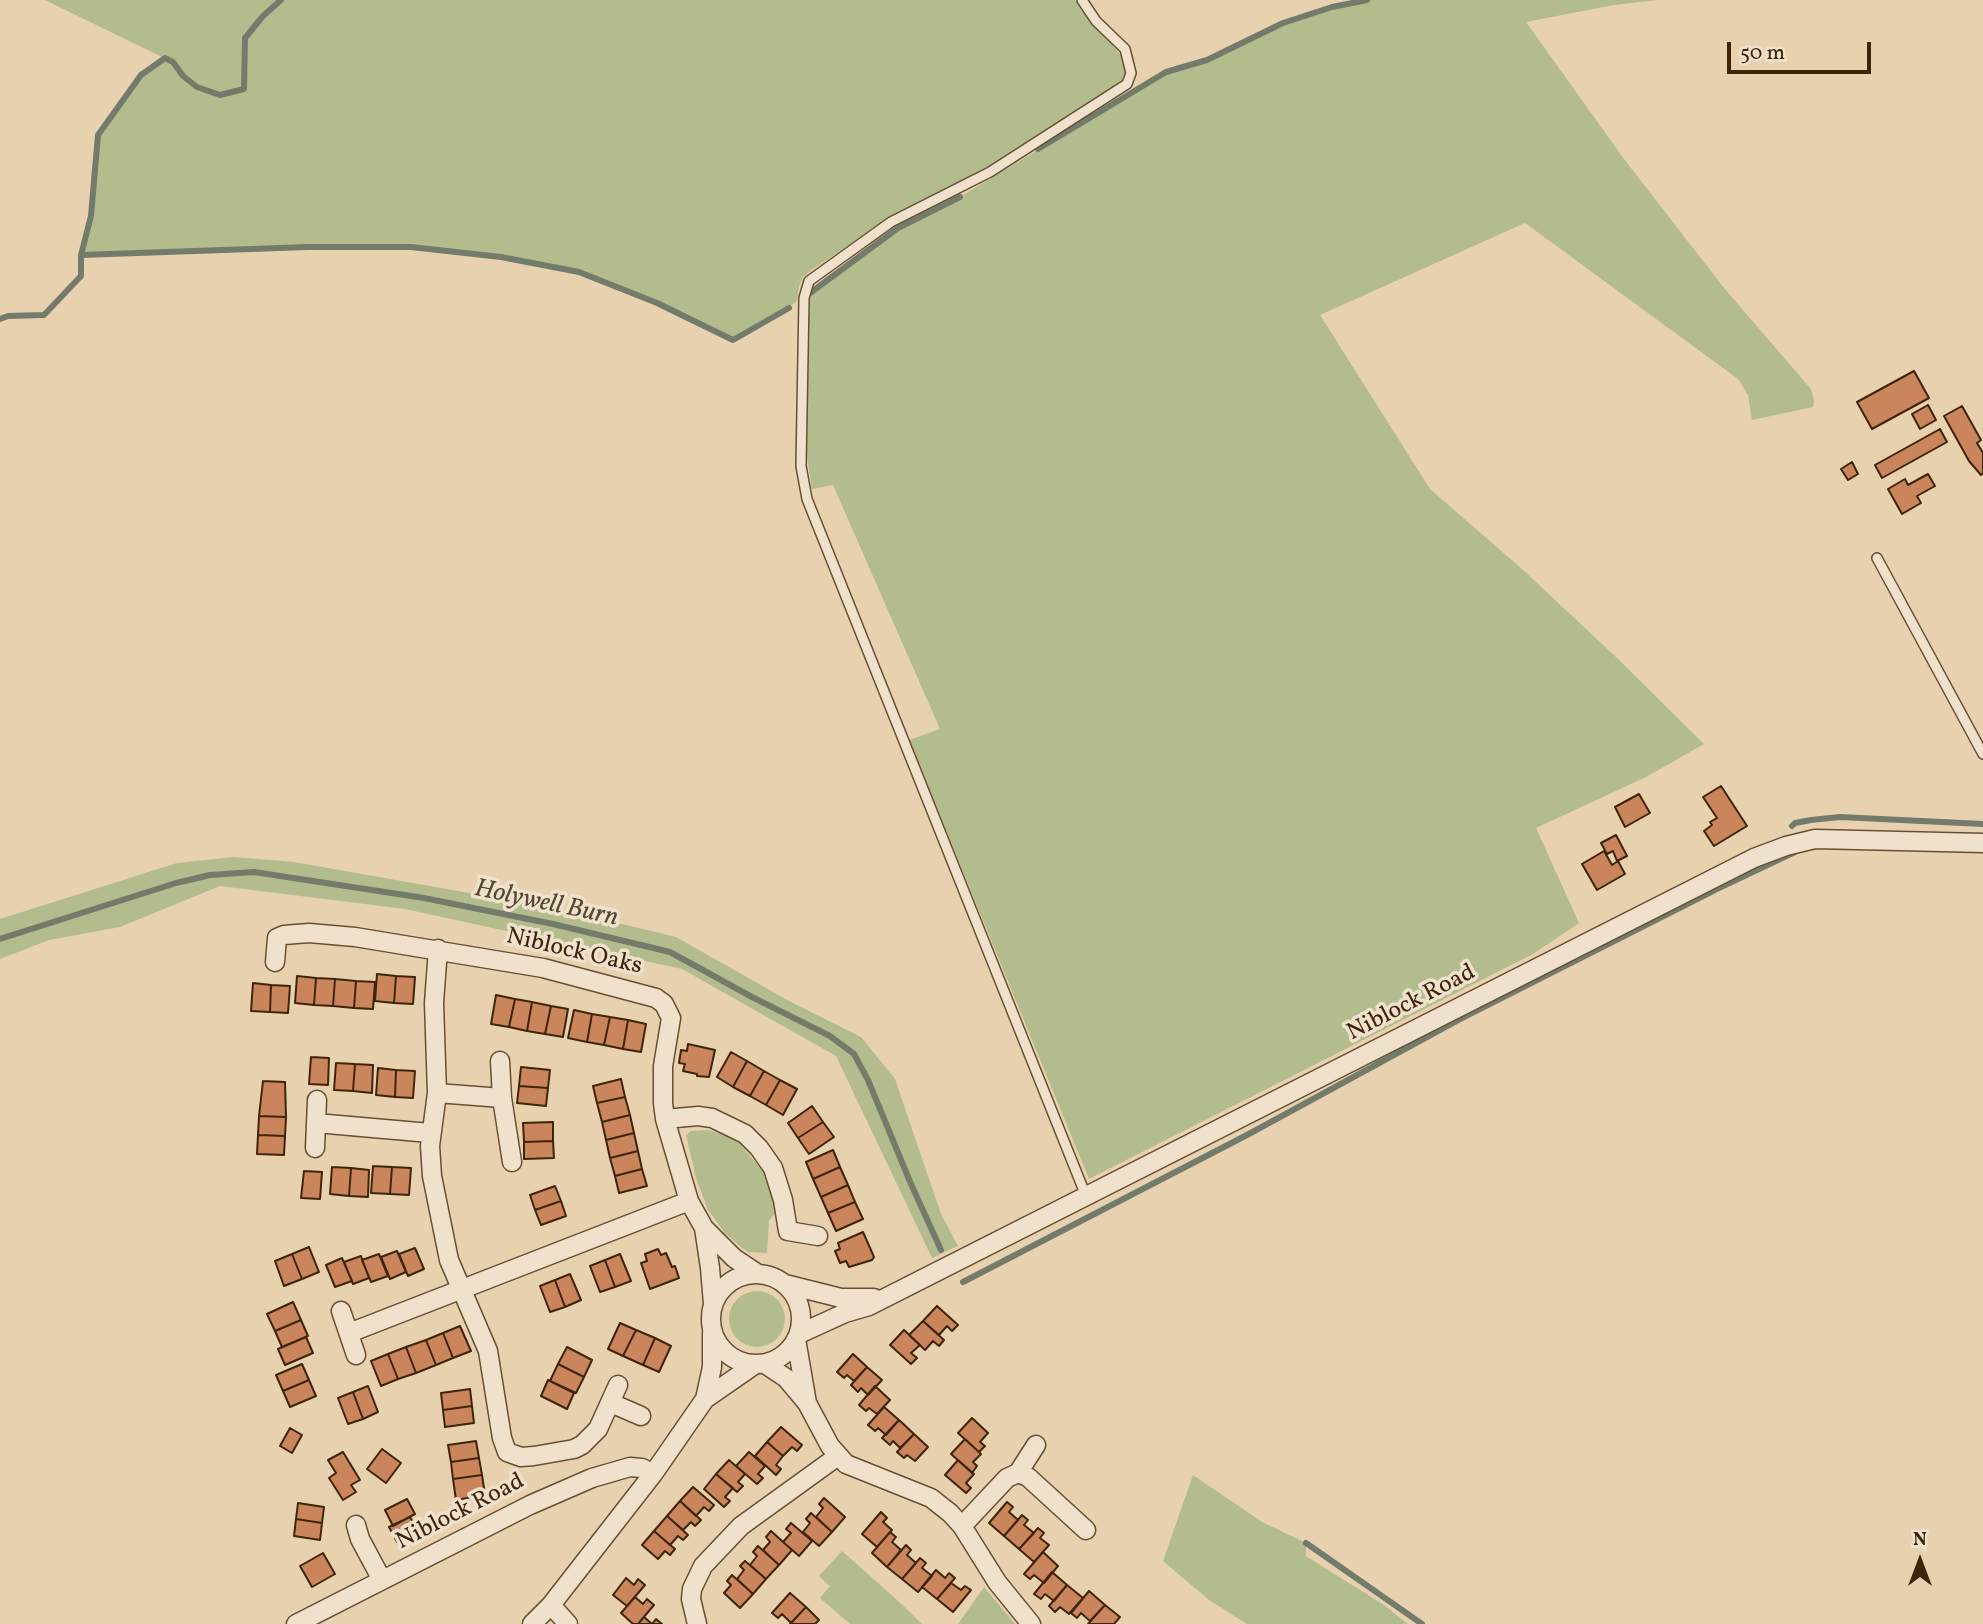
<!DOCTYPE html>
<style>
body{margin:0}
#map{position:relative;width:1983px;height:1624px;overflow:hidden;background:#e7d1af;font-family:Vollkorn,serif}
canvas{display:block}
.north{position:absolute;left:1885px;top:1526px;width:70px;height:70px;-webkit-text-stroke:5px #efe1cb;paint-order:stroke;rotate:0deg;font-size:19px;font-weight:700;line-height:28px;text-align:center;color:#3e2409}
.north::after{content:'';display:block;margin:auto;width:24px;height:32px;background:#3e2409;clip-path:polygon(50% 0,100% 100%,50% 72%,0 100%)}
.scale{position:absolute;left:1727px;top:42px;width:144px;height:32px;box-sizing:border-box;border:4px solid #3e2409;border-top:0;padding-left:9px;font-size:21px;line-height:24px;white-space:nowrap;color:#3e2409;-webkit-text-stroke:5px #efe1cb;paint-order:stroke}
</style>
<div id="map">
<canvas width="1983" height="1624"></canvas>
<div class="north">N</div>
<div class="scale">50 m</div>
</div>
<script>
const g = document.querySelector('canvas').getContext('2d');
g.lineJoin = 'round';
function fill(path, color) { g.fillStyle = color; g.fill(path, 'evenodd'); }
const poly = rows => new Path2D(rows.map(r => 'M' + r).join(''));
function trace(path, color, width, dash) { g.strokeStyle = color; g.lineWidth = width; g.lineCap = dash ? 'butt' : 'round'; g.setLineDash(dash || []); g.stroke(path); }
function label(font, color, halo, rows, align = 'center') {
  g.font = font + ' Vollkorn,serif'; g.lineWidth = 7; g.setLineDash([]); g.textBaseline = 'middle'; g.strokeStyle = halo; g.fillStyle = color; for (const [text, x, y, turn = 0] of rows) {
    g.save(); g.translate(x, y); g.rotate((+turn || 0) * Math.PI / 180); g.textAlign = isNaN(turn) ? turn : align; if (halo) g.strokeText(text, 0, 0); g.fillText(text, 0, 0); g.restore();
  }
}
fill(poly([
 [45,0,1075,0,1124,59,1127,67,1126,76,1115,86,1087,104,989,166,879,225,813,269,803,277,799,286,797,301,782,313,733,340,683,314,569,268,434,247,264,247,81,255,91,216,98,135,141,75,164,58],
 [1364,0,1658,0,1614,5,1526,22,1624,159,1724,288,1811,389,1814,400,1813,407,1752,420,1748,395,1738,379,1525,223,1320,315,1430,489,1522,569,1617,658,1704,744,1646,777,1536,828,1579,923,1533,954,1089,1179,909,740,940,729,833,485,812,489,807,457,806,389,810,293,898,228,960,197,1166,72,1207,60,1283,23,1332,7],
 [234,857,294,862,560,909,676,937,789,1001,861,1037,895,1079,941,1214,958,1246,932,1258,836,1056,682,969,405,909,220,886,120,927,49,940,0,959,0,919,177,863],
 [708,1130,727,1136,738,1142,763,1171,770,1187,776,1212,769,1221,767,1253,748,1252,742,1248,725,1233,708,1210,696,1178,686,1135,691,1131],
 '729 1319a28 28 0 1 1 56 0a28 28 0 1 1-56 0Z',
 [1193,1475,1262,1522,1306,1543,1306,1556,1384,1605,1408,1624,1247,1624,1209,1600,1163,1561],
 [842,1551,896,1599,922,1624,850,1624,820,1598,830,1586,819,1576],
 [984,1587,1015,1624,958,1624]
]), '#b3bc8c');
trace(poly([
 [1038,149,1166,72,1207,60,1283,23,1332,7,1367,0],
 [81,255,308,247,411,247,501,257,579,272,657,303,733,340,789,308],
 [810,293,898,228,960,197],
 [0,319,8,316,44,315,81,276,81,255,91,216,98,135,141,75,165,58,173,62,183,76,197,87,220,95,244,89,245,38,263,16,281,0],
 [1792,826,1795,823,1811,820,1840,817,1983,824],
 [0,939,176,883,210,875,254,872,424,898,553,924,670,952,752,997,830,1036,854,1054,868,1080,911,1184,941,1250],
 [963,1282,1247,1135,1460,1019,1719,888,1795,852],
 [1306,1543,1422,1624]
]), '#737c6b', 6);
const building = poly([
 [1914,371,1929,398,1872,429,1857,402,1914,371],
 [1928,405,1936,420,1920,429,1912,414,1928,405],
 [1962,406,1981,440,1977,443,1983,453,1983,473,1981,475,1969,461,1944,416,1962,406],
 [1940,429,1947,442,1882,478,1875,465,1940,429],
 [1852,462,1858,474,1848,480,1841,469,1852,462],
 [1928,474,1935,486,1917,496,1921,503,1902,514,1888,489,1905,479,1908,485,1928,474],
 [1721,786,1747,826,1714,846,1704,831,1712,825,1710,822,1717,818,1703,797,1721,786],
 [1639,794,1650,813,1625,827,1615,807,1639,794],
 [1616,835,1627,856,1617,861,1613,851,1607,854,1601,843,1616,835],
 [1604,851,1612,865,1618,861,1625,874,1597,890,1582,864,1604,851],
 [377,974,396,976,394,1003,375,1001,377,974],
 [297,976,316,978,314,1005,295,1003,297,976],
 [396,976,415,977,413,1004,394,1003,396,976],
 [316,978,335,979,333,1006,314,1005,316,978],
 [335,979,356,981,354,1008,333,1006,335,979],
 [356,981,375,982,373,1009,354,1008,356,981],
 [253,983,271,985,270,1012,251,1011,253,983],
 [271,985,290,986,288,1013,270,1012,271,985],
 [496,995,515,999,509,1027,491,1024,496,995],
 [515,999,532,1002,527,1031,509,1027,515,999],
 [532,1002,551,1006,545,1034,527,1031,532,1002],
 [551,1006,568,1009,563,1037,545,1034,551,1006],
 [574,1010,592,1014,587,1042,568,1038,574,1010],
 [592,1014,610,1017,604,1045,587,1042,592,1014],
 [610,1017,628,1020,623,1049,604,1045,610,1017],
 [628,1020,646,1024,641,1052,623,1049,628,1020],
 [688,1044,715,1050,709,1077,697,1076,697,1074,683,1071,685,1064,679,1063,681,1050,687,1051,688,1044],
 [731,1052,747,1061,733,1087,717,1077,731,1052],
 [311,1057,329,1058,328,1085,309,1084,311,1057],
 [747,1061,764,1071,750,1096,733,1087,747,1061],
 [336,1063,355,1064,353,1091,334,1090,336,1063],
 [355,1064,373,1065,372,1093,353,1091,355,1064],
 [521,1067,550,1070,548,1088,519,1086,521,1067],
 [378,1068,396,1070,395,1097,376,1095,378,1068],
 [396,1070,415,1071,413,1098,395,1097,396,1070],
 [764,1071,780,1080,766,1105,750,1096,764,1071],
 [621,1079,625,1097,597,1103,593,1086,621,1079],
 [780,1080,797,1089,783,1115,766,1105,780,1080],
 [263,1081,285,1082,286,1117,259,1116,263,1081],
 [519,1086,548,1088,546,1106,517,1103,519,1086],
 [625,1097,630,1115,602,1122,597,1103,625,1097],
 [812,1106,823,1122,798,1138,788,1123,812,1106],
 [630,1115,634,1133,606,1140,602,1122,630,1115],
 [259,1116,286,1117,285,1136,258,1135,259,1116],
 [553,1122,553,1141,524,1142,523,1123,553,1122],
 [823,1122,834,1137,809,1154,798,1138,823,1122],
 [634,1133,638,1151,610,1158,606,1140,634,1133],
 [258,1135,285,1136,284,1155,257,1154,258,1135],
 [553,1141,554,1158,524,1159,524,1142,553,1141],
 [833,1150,840,1167,813,1179,806,1162,833,1150],
 [638,1151,642,1169,615,1176,610,1158,638,1151],
 [373,1166,392,1167,390,1194,371,1193,373,1166],
 [332,1167,351,1168,349,1196,330,1194,332,1167],
 [392,1167,411,1168,409,1195,390,1194,392,1167],
 [840,1167,848,1185,821,1197,813,1179,840,1167],
 [351,1168,369,1170,368,1197,349,1196,351,1168],
 [642,1169,647,1186,619,1193,615,1176,642,1169],
 [304,1171,322,1172,320,1199,301,1198,304,1171],
 [848,1185,855,1202,828,1213,821,1197,848,1185],
 [555,1186,561,1201,535,1210,530,1195,555,1186],
 [561,1201,566,1216,541,1225,535,1210,561,1201],
 [855,1202,863,1219,836,1231,828,1213,855,1202],
 [863,1232,874,1257,872,1260,849,1267,846,1261,840,1263,835,1251,840,1249,838,1243,863,1232],
 [309,1247,319,1272,302,1279,292,1254,309,1247],
 [415,1248,424,1269,408,1276,399,1254,415,1248],
 [658,1249,661,1255,666,1253,672,1267,675,1266,679,1278,650,1289,641,1263,647,1261,645,1254,658,1249],
 [397,1251,406,1272,390,1279,381,1257,397,1251],
 [292,1254,302,1279,284,1286,275,1261,292,1254],
 [379,1254,388,1276,371,1282,362,1260,379,1254],
 [620,1254,631,1281,615,1287,605,1260,620,1254],
 [361,1256,369,1278,353,1284,344,1262,361,1256],
 [342,1258,352,1281,335,1287,326,1265,342,1258],
 [605,1260,615,1287,600,1292,590,1266,605,1260],
 [570,1274,581,1300,565,1307,555,1280,570,1274],
 [555,1280,565,1307,550,1312,540,1286,555,1280],
 [293,1302,301,1320,275,1331,267,1314,293,1302],
 [937,1306,958,1325,952,1331,947,1326,939,1335,923,1321,937,1306],
 [301,1320,308,1336,282,1347,275,1331,301,1320],
 [923,1321,944,1340,939,1346,933,1341,925,1350,909,1335,923,1321],
 [620,1323,636,1330,623,1356,608,1349,620,1323],
 [460,1326,471,1351,453,1358,443,1333,460,1326],
 [636,1330,655,1338,643,1365,623,1356,636,1330],
 [904,1330,920,1345,911,1353,917,1358,911,1364,890,1345,904,1330],
 [443,1333,453,1358,436,1365,426,1340,443,1333],
 [306,1337,313,1353,285,1365,278,1349,306,1337],
 [655,1338,671,1346,659,1372,643,1365,655,1338],
 [426,1340,436,1365,416,1373,406,1347,426,1340],
 [406,1347,416,1373,398,1379,388,1354,406,1347],
 [567,1347,592,1360,584,1377,558,1364,567,1347],
 [388,1354,398,1379,381,1386,371,1361,388,1354],
 [853,1354,867,1367,854,1381,847,1375,844,1378,837,1372,853,1354],
 [302,1364,309,1380,283,1391,276,1375,302,1364],
 [558,1364,584,1377,576,1393,550,1381,558,1364],
 [867,1367,882,1380,868,1395,861,1388,858,1392,851,1385,867,1367],
 [309,1380,316,1396,290,1407,283,1391,309,1380],
 [548,1380,574,1393,567,1409,541,1396,548,1380],
 [368,1386,378,1412,363,1419,353,1392,368,1386],
 [875,1386,890,1400,877,1414,869,1408,866,1411,859,1405,875,1386],
 [470,1389,472,1406,443,1410,441,1393,470,1389],
 [353,1392,363,1419,348,1424,338,1398,353,1392],
 [472,1406,474,1423,445,1427,443,1410,472,1406],
 [884,1407,899,1420,886,1435,878,1428,875,1431,868,1425,884,1407],
 [972,1418,988,1433,980,1442,985,1446,979,1452,958,1433,972,1418],
 [899,1420,914,1434,900,1448,893,1441,890,1445,882,1438,899,1420],
 [781,1427,802,1445,797,1451,792,1447,783,1456,767,1442,781,1427],
 [290,1428,302,1435,292,1453,280,1446,290,1428],
 [914,1434,928,1447,915,1461,907,1455,904,1458,897,1452,914,1434],
 [965,1439,981,1454,973,1462,977,1466,972,1473,951,1454,965,1439],
 [476,1441,479,1458,451,1462,448,1445,476,1441],
 [767,1442,783,1456,776,1465,781,1469,776,1475,755,1456,767,1442],
 [382,1449,401,1463,386,1483,367,1469,382,1449],
 [343,1452,360,1480,351,1485,356,1492,343,1500,329,1478,336,1473,328,1460,343,1452],
 [749,1452,765,1466,758,1474,763,1478,757,1484,736,1466,749,1452],
 [479,1458,482,1475,453,1479,451,1462,479,1458],
 [729,1460,745,1474,738,1482,743,1486,737,1492,716,1474,729,1460],
 [958,1460,974,1474,966,1483,971,1488,966,1493,945,1475,958,1460],
 [716,1474,733,1488,725,1497,730,1501,724,1507,704,1489,716,1474],
 [482,1475,485,1495,456,1500,453,1479,482,1475],
 [693,1487,714,1505,709,1511,704,1507,696,1516,680,1501,693,1487],
 [824,1498,845,1517,832,1532,816,1517,823,1508,819,1504,824,1498],
 [407,1499,415,1514,393,1526,385,1510,407,1499],
 [680,1501,701,1520,695,1526,691,1522,683,1530,667,1516,680,1501],
 [1007,1502,1013,1507,1009,1512,1018,1520,1004,1536,989,1523,1007,1502],
 [298,1503,324,1507,322,1523,296,1519,298,1503],
 [881,1512,887,1518,883,1522,892,1530,877,1547,862,1534,881,1512],
 [811,1513,832,1532,819,1546,803,1532,810,1523,806,1519,811,1513],
 [1022,1515,1028,1520,1024,1525,1034,1533,1019,1549,1004,1536,1022,1515],
 [667,1516,688,1535,683,1540,678,1536,670,1545,654,1531,667,1516],
 [410,1517,418,1531,397,1542,389,1527,410,1517],
 [296,1519,322,1523,320,1540,294,1536,296,1519],
 [791,1523,812,1541,799,1556,783,1542,791,1533,786,1529,791,1523],
 [1038,1528,1044,1533,1040,1538,1049,1545,1034,1562,1019,1549,1038,1528],
 [654,1531,675,1549,670,1555,665,1551,658,1559,642,1545,654,1531],
 [771,1531,792,1550,779,1565,763,1550,770,1542,766,1537,771,1531],
 [890,1532,896,1537,892,1542,901,1550,887,1567,872,1553,890,1532],
 [906,1545,911,1550,907,1555,916,1563,902,1579,887,1567,906,1545],
 [758,1546,779,1565,766,1579,750,1565,757,1556,753,1552,758,1546],
 [1043,1552,1058,1566,1044,1583,1034,1575,1030,1579,1024,1574,1043,1552],
 [323,1553,335,1574,312,1587,300,1566,323,1553],
 [920,1558,926,1563,922,1568,932,1576,918,1592,902,1579,920,1558],
 [745,1561,766,1579,753,1594,737,1579,744,1570,740,1566,745,1561],
 [936,1570,945,1578,949,1573,955,1578,937,1599,922,1587,936,1570],
 [1052,1572,1067,1585,1054,1601,1045,1594,1041,1599,1034,1594,1052,1572],
 [732,1575,753,1594,740,1608,724,1593,731,1585,727,1581,732,1575],
 [626,1578,634,1585,638,1579,645,1585,627,1606,613,1595,626,1578],
 [951,1583,961,1590,965,1586,971,1590,953,1612,937,1599,951,1583],
 [1067,1585,1083,1598,1069,1614,1060,1607,1055,1612,1049,1606,1067,1585],
 [1089,1591,1105,1605,1090,1621,1081,1613,1077,1618,1071,1613,1089,1591],
 [790,1593,806,1607,791,1623,782,1614,778,1618,772,1613,790,1593],
 [635,1597,643,1604,647,1599,654,1605,638,1624,633,1624,621,1613,635,1597],
 [1105,1605,1120,1617,1114,1624,1088,1624,1105,1605],
 [806,1607,819,1620,815,1624,790,1624,806,1607],
 [644,1617,652,1624,656,1619,662,1624,638,1624,644,1617]
]);
fill(building, '#cb855c');
trace(building, '#3e2409', 2);
const service = poly([
 [1082,0,1096,21,1125,49,1131,73,1127,84,990,172,891,222,809,281,804,298,801,466,807,499,1086,1196],
 [1877,558,1983,754]
]);
const minor = poly([
 [438,949,434,1003,437,1093,430,1146,432,1176,449,1260,488,1351,502,1438,507,1452,521,1457,534,1456,574,1449,582,1445,598,1429,618,1385],
 [275,962,277,938,284,935,309,933,355,937,543,968,656,998,664,1004,671,1018,663,1066,663,1103,665,1119,689,1201,704,1228,734,1258,758,1274],
 [500,1061,502,1098,512,1162],
 [437,1093,502,1098],
 [665,1119,698,1116,712,1118,745,1134,759,1148,773,1168,783,1200,788,1231,818,1236],
 [316,1123,430,1133],
 [315,1148,317,1100],
 [704,1228,710,1268,713,1304],
 '711 1319a45 45 0 1 1 90 0a45 45 0 1 1-90 0Z',
 [785,1284,841,1298,874,1298],
 [341,1311,356,1355],
 [349,1333,689,1201],
 [799,1334,845,1313,869,1306,1754,858,1786,846,1815,839,1983,843],
 [796,1339,807,1403],
 [765,1364,786,1378,807,1403,830,1446,846,1464,931,1498,950,1513,962,1526,997,1582,1031,1624],
 [705,1399,712,1367,712,1333],
 [611,1403,641,1416],
 [1018,1473,1036,1445],
 [356,1525,360,1539,382,1580],
 [962,1526,1007,1478,1018,1473,1028,1477,1086,1530],
 [551,1605,568,1624],
 [296,1624,530,1505,592,1478,630,1467,642,1468,653,1474],
 [532,1624,551,1605,653,1474,705,1399,754,1365],
 [697,1624,691,1599,692,1589,703,1566,741,1526,838,1456]
]);
trace(service, '#684f32', 12);
trace(minor, '#684f32', 21);
trace(service, '#efe1cb', 9);
trace(minor, '#efe1cb', 18);
label('24px', '#3e2409', '#efe1cb', [
 ["Niblock Oaks",574,953,13],
 ["Niblock Road",1412,1004,-27],
 ["Niblock Road",461,1513,-27]
]);
label('italic 26px', '#544932', '#efe1cb', [
 ["Holywell Burn",546,905,12]
]);
</script>
